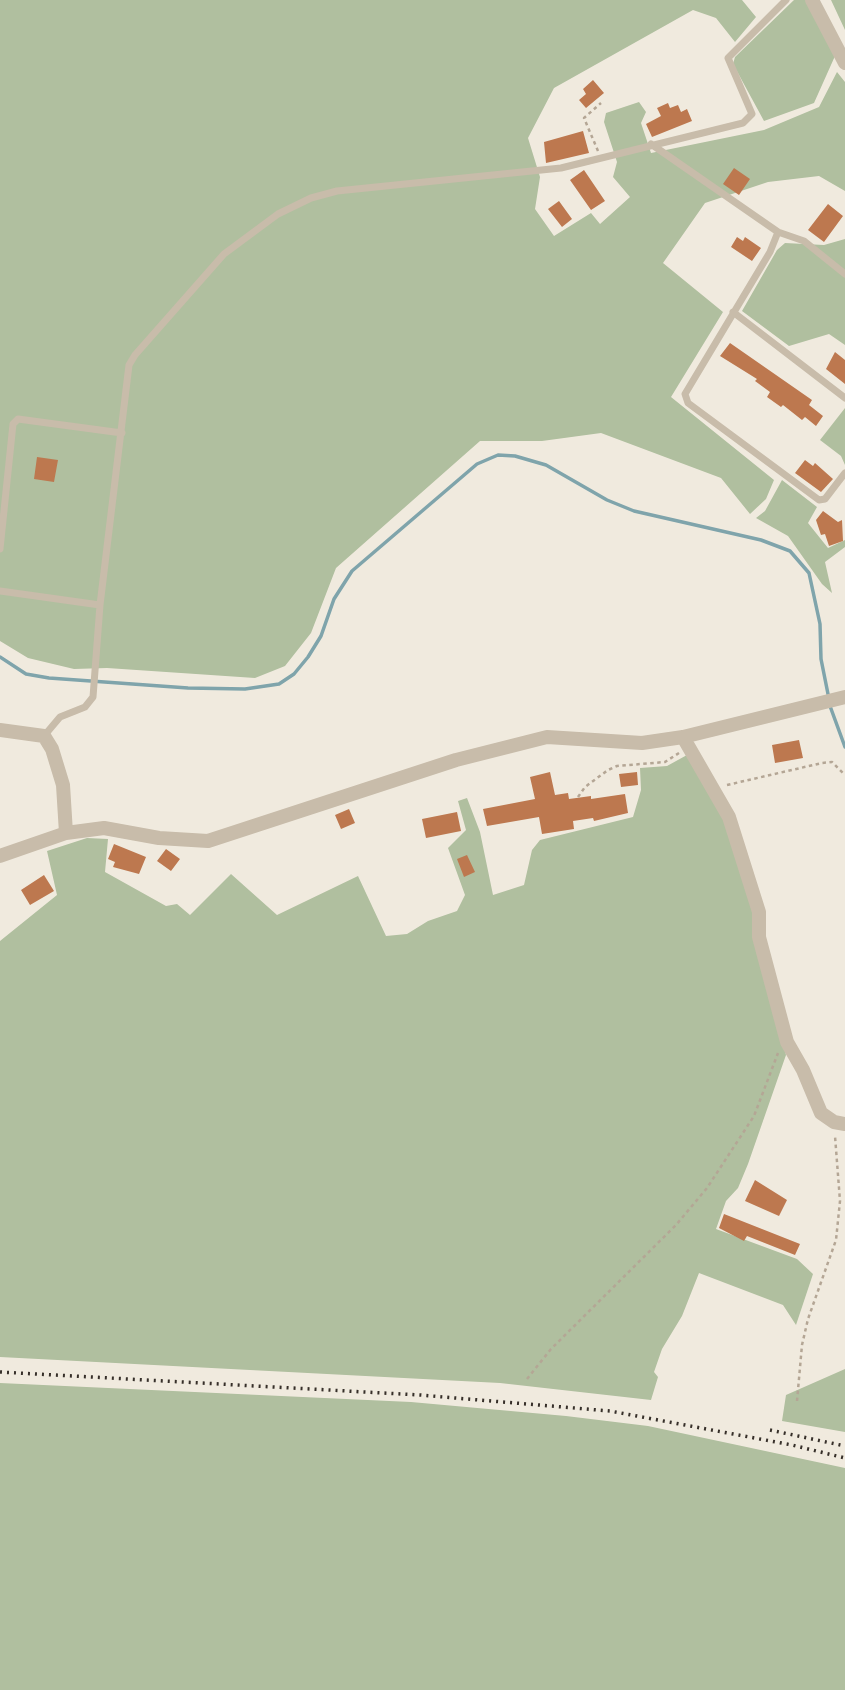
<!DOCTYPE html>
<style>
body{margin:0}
canvas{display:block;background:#f0eade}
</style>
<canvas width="845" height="1690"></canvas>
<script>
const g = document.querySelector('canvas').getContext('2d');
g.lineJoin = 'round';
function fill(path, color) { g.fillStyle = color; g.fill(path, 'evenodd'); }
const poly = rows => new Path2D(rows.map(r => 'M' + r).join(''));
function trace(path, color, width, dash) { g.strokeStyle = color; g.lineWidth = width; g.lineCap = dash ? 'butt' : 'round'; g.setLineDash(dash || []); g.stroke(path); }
fill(poly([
 [0,0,742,0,756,17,735,42,716,18,693,10,554,88,528,138,540,177,535,209,554,236,591,213,600,224,630,197,613,177,617,162,604,122,606,113,639,102,646,112,641,123,651,153,764,130,819,107,837,72,845,82,845,191,819,176,768,182,705,203,663,263,723,312,671,397,774,480,766,499,750,514,721,478,601,433,542,441,480,441,336,568,311,633,285,666,255,678,107,668,74,669,28,658,0,641],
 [794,0,807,0,835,56,814,103,764,121,733,64,735,57],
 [831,0,845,0,845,30],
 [845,239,845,345,829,334,789,346,742,311,777,250,785,243,824,245],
 [845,408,845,465,841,456,820,440],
 [782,480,817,507,808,523,828,548,845,540,845,547,825,562,832,593,822,584,788,536,756,518,765,511],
 [687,755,724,817,755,913,786,1055,748,1164,738,1188,726,1201,716,1229,797,1259,813,1274,796,1325,783,1305,699,1273,682,1316,662,1349,654,1372,658,1377,651,1400,500,1383,0,1357,0,941,57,895,47,851,87,838,108,839,105,872,166,906,177,904,190,915,231,874,277,915,358,876,386,936,407,934,428,921,457,911,465,895,448,848,466,830,458,801,467,798,480,832,493,895,524,885,532,850,540,840,633,817,641,790,640,768,667,766],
 [845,1369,845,1432,782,1421,786,1395],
 [0,1383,411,1402,566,1416,648,1426,845,1468,845,1690,0,1690]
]), '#b0bf9f');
trace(poly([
 [0,657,26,674,49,678,188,688,245,689,279,684,294,674,308,657,321,636,334,599,352,571,477,464,498,455,515,456,546,465,607,500,634,511,761,540,790,551,809,573,820,624,821,659,829,699],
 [830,706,845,747]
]), '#7fa4ab', 3.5);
fill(poly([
 [593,80,604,93,586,108,579,100,586,94,583,89],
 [668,103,670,108,678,105,681,112,687,109,692,121,652,137,646,124,661,116,657,108],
 [583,131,589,153,546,163,544,142],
 [734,168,750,179,739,195,723,184],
 [584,170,605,201,591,210,570,180],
 [559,201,572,219,562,227,548,209],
 [828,204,843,216,824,242,808,230],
 [737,237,743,241,745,237,761,248,752,261,731,247],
 [730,343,812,400,809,405,823,416,816,426,805,417,802,420,783,405,781,407,767,397,770,392,755,381,757,379,720,356],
 [835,352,845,360,845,384,826,369],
 [37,457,58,460,54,482,34,479],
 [805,460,813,466,815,463,833,479,821,492,795,473],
 [823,511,838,522,842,520,843,541,829,546,825,534,821,535,816,520],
 [799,740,803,758,775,763,772,745],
 [550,772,555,795,568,793,569,799,591,796,591,799,625,794,628,813,594,821,593,818,573,821,574,829,542,834,539,817,487,826,483,809,535,799,530,777],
 [637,772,638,785,621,787,619,774],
 [349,809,355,823,341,829,335,815],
 [457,812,461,831,426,838,422,819],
 [114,844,146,857,139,874,113,867,115,862,108,859],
 [166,849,180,859,171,871,157,861],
 [467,855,475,872,464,877,457,859],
 [44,875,54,891,30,905,21,890],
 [755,1180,787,1200,779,1216,745,1201],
 [724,1214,800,1244,795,1255,747,1236,744,1241,719,1228]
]), '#bd784f');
trace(poly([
 [598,151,584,118,601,103],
 [727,785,822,763,832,762,845,775],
 [578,797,585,787,608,770,617,766,665,762,679,753],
 [527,1379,551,1349,676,1225,707,1188,754,1116,778,1053],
 [797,1401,802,1345,808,1319,836,1240,840,1201,835,1136]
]), '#b4a695', 2.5, [3.5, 3.5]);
trace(poly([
 [651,144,778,232,804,241,845,274],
 [778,232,770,252,685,394,688,403,819,500,825,499,845,473],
 [733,312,845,398],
 [0,549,13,424,18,419,122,433],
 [0,591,100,605],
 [44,736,60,717,85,707,93,697,100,605,129,365,135,355,224,254,278,214,311,198,337,191,561,168,743,123,752,114,728,58,786,0]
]), '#c8bcaa', 7);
trace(poly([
 [812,0,845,63],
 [0,730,44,736,52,749,63,785,66,833],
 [683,737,729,817,759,912,759,937,787,1042,803,1070,821,1113,834,1122,845,1124],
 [0,856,66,833,104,828,159,838,208,841,456,760,547,737,642,743,683,737,845,697]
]), '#c8bcaa', 14);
trace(poly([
 [0,1372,420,1395,610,1411,792,1445,845,1458],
 [770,1430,845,1446]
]), '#362f29', 3.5, [2, 5]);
</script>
